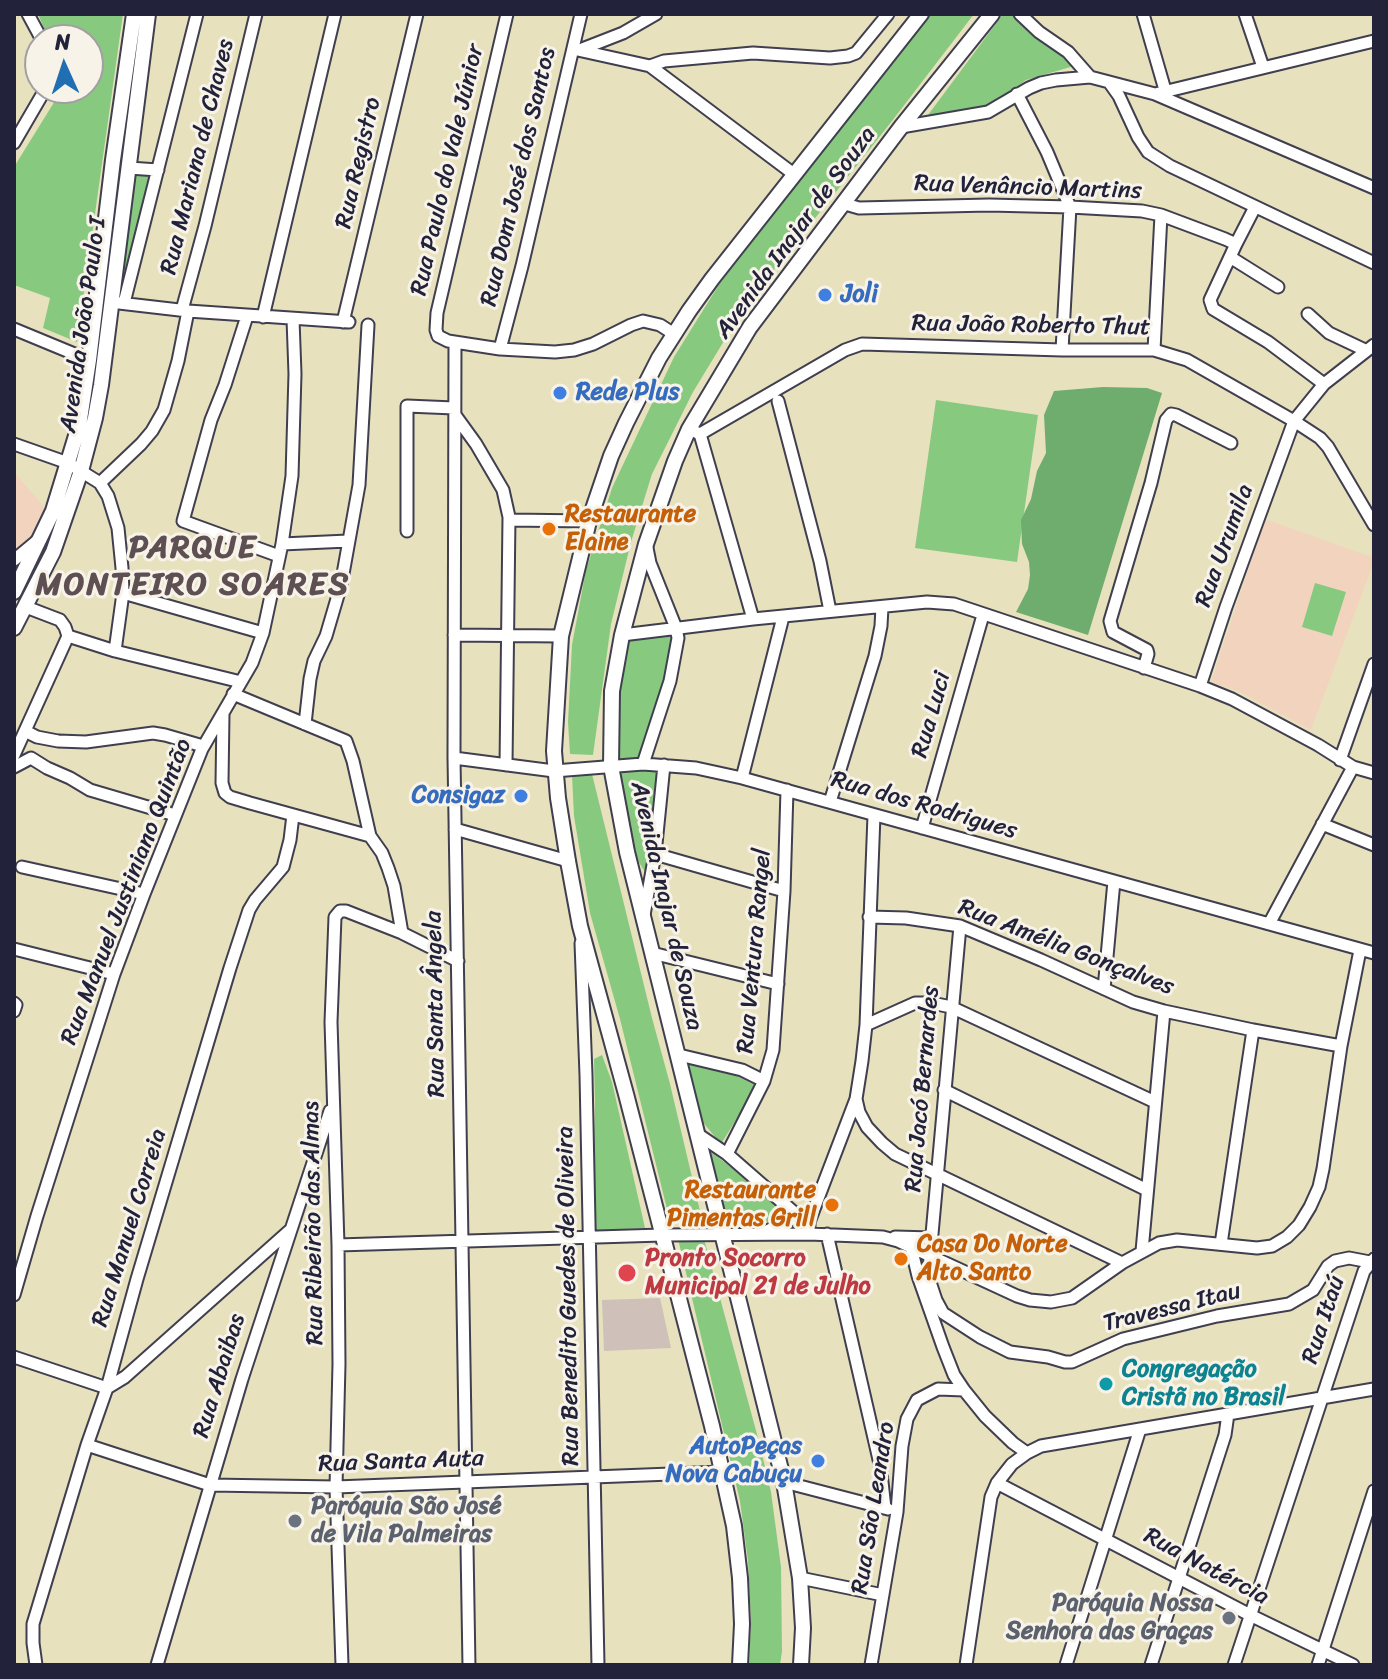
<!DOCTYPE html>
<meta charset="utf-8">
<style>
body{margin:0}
#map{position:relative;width:1388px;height:1679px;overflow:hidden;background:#e7e1be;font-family:Sriracha,sans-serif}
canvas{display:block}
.frame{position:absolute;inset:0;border:16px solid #22223b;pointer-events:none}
.north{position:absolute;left:24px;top:24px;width:80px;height:80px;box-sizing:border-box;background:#f7f3e8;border:2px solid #a29fa3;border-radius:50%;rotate:357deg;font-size:22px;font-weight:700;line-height:32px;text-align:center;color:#22223b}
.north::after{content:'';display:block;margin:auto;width:28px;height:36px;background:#1f6fb2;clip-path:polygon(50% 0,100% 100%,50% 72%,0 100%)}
</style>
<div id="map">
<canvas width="1388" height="1679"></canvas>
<div class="frame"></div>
<div class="north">N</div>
</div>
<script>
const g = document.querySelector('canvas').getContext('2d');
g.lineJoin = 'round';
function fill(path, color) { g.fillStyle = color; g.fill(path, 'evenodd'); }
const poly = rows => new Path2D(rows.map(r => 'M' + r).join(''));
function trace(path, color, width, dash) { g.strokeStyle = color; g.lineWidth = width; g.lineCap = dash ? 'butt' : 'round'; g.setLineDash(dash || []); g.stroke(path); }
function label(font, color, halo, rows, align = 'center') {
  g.font = font + ' Sriracha,sans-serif'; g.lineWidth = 6; g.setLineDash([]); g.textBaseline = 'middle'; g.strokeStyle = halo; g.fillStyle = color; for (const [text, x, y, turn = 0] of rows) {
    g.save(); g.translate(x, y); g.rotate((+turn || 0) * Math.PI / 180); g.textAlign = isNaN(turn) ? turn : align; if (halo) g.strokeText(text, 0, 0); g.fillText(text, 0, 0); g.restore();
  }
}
fill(poly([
 [14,472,47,510,32,537,14,552],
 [1265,519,1374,558,1374,562,1311,730,1238,691,1211,682]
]), '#f2d4be');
fill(poly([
 [660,1298,671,1348,604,1351,602,1300]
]), '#cfc0ba');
fill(poly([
 [38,14,123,14,77,342,43,328,50,298,14,285,14,167,53,104,61,88,88,88,88,40,49,40],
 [923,14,974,14,892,121,744,308,693,392,652,474,631,542,611,624,593,755,570,754,568,722,572,645,586,570,612,488,674,357,720,283,786,199,873,77],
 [1003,14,1011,14,1019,20,1031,32,1063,54,1074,66,1026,80,990,108,928,115],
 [156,166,129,269,111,302,127,179],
 [936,400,1038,415,1017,562,915,548],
 [1315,583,1346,592,1332,636,1302,627],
 [675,630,678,638,643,764,611,761,622,635],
 [635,768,655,768,657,777,649,859,645,872,638,861,621,804,617,782,622,773],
 [592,774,652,1018,670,1084,700,1211,669,1217,620,1019,590,913,574,816,572,775],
 [602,1055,612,1082,645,1228,592,1231,595,1104,594,1059],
 [684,1062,694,1062,725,1070,757,1086,721,1144,696,1114],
 [703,1146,757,1187,790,1216,776,1221,721,1227],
 [678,1239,704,1239,758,1438,771,1492,781,1567,782,1651,780,1665,749,1665,751,1620,748,1561,740,1501]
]), '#88c980');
fill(poly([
 [1103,387,1147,388,1162,393,1088,635,1016,612,1028,589,1030,575,1029,562,1022,544,1021,520,1031,499,1037,471,1046,453,1044,415,1054,391]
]), '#6ead6e');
const minor = poly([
 [28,14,42,40],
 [507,14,437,313,436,330,438,336,448,341,500,349,555,352,574,350,593,344,631,325,643,321,660,325,674,334],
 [1020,14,1039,32,1068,52,1090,77],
 [1143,14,1165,90],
 [1245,14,1263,67],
 [573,49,650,66,664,61,753,53,830,58,848,56,856,53,888,14],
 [582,49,623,33,656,14],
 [650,66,795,175],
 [1109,82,1119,96,1138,137,1148,152,1170,166,1374,263],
 [1017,94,1047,152,1070,207,1062,350],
 [1155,94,1374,41],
 [901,127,988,112,1029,88,1041,83,1056,80,1090,77,1155,94,1374,188],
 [14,143,46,88],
 [129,168,158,170],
 [845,204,859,208,989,205,1070,207,1142,211,1161,215,1225,239,1236,244,1210,300,1213,309,1268,342,1324,384],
 [1236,244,1255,207],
 [1230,257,1278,287],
 [119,303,188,311,349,322],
 [124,303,197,14],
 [182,310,205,226,256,14],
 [1308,314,1329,333,1365,350],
 [247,316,225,385,211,420,183,521,279,556],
 [263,317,335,14],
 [343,322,417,14],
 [14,329,89,360],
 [455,342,454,758,469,1665],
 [500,349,522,266,581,14],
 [1154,350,1161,215],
 [778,401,820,561,830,611],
 [455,415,476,444,503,490,509,517,506,765],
 [689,429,700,434,845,350,862,344,1062,350,1154,350,1187,360,1294,421,1320,438,1328,447,1374,525],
 [700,434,753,619],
 [14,444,68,463,100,483,108,496,118,528,122,568,123,593,115,651],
 [100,483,141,444,152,431,164,410,178,361,188,311],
 [509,520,589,521],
 [407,531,407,406,454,408],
 [282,544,348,541],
 [14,560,38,540],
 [123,593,263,633],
 [26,607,60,620,65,627,68,636,115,651,241,682],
 [454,635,561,636],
 [622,635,753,619,927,602,954,604,1200,686,1232,699,1318,745,1353,767,1374,773],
 [1144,668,1148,654,1147,650,1113,632,1110,621,1151,483,1166,420,1171,414,1176,415,1231,443],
 [1200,686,1226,607,1294,421,1324,384,1374,345],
 [233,694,346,741,353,761,370,836],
 [223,714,222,783,225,793,230,797,250,803,370,836,382,853,388,868,394,886,402,933],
 [305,724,310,679,314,661,326,636,341,585,359,485,368,325],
 [25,731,37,737,58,741,86,742,153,733,165,735,203,746],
 [14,755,68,636],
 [454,758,554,771,643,764,696,768,742,778,1374,953],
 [1340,760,1374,664],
 [643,764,670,681,678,638,676,628,650,563,647,548],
 [14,767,31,758,47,768,70,778,90,790,175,815],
 [742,778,783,617],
 [830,802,875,656,881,626,882,607],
 [1322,824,1374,845],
 [922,828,983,615],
 [455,829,568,861],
 [655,854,784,891],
 [22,867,144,894],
 [644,915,655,854,664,765],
 [869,917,906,918,960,926,1041,960,1133,1002,1164,1011,1253,1030,1341,1046],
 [1269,924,1353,767],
 [960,926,930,1256,929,1279,936,1300,943,1313,980,1337,1010,1352,1048,1357,1065,1362,1072,1362,1123,1339,1217,1316,1289,1304,1313,1290,1328,1266,1335,1261,1349,1258,1370,1262],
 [581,943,586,1075,598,1665],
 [14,949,114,974],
 [652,953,778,984],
 [1104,989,1114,881],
 [14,1003,16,1005,14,1011],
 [866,1025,915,1003,932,1003,951,1007,1155,1102],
 [679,1055,742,1070,764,1081],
 [944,1090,1147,1190],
 [856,1099,859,1112,867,1127,882,1143,895,1154,1122,1263],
 [699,1135,727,1154,798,1216,809,1222],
 [727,1154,764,1081,773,1050,784,891,787,790],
 [765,1232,798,1216],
 [809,1234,809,1222,856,1099,862,1061,866,1025,874,815],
 [827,1234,880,1464,885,1508],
 [895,1237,932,1238],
 [1221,1244,1253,1030],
 [338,1245,662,1235,809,1234,883,1237,898,1241,1017,1296,1030,1300,1051,1302,1072,1298,1122,1263,1159,1243,1177,1240,1257,1248,1272,1246,1287,1237,1299,1225,1310,1207,1319,1187,1323,1169,1341,1046,1360,950],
 [911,1247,918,1276,943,1347,954,1375,964,1390,985,1416,1013,1443,1027,1453],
 [1142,1251,1164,1011],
 [14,1295,37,1216,114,974,144,894,202,749,252,663,263,633,282,544,292,476,295,374,293,319],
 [14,1357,107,1388,125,1377,289,1231],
 [87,1445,210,1485,336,1487,722,1472],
 [784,1482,888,1509],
 [997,1483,1250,1615,1353,1665],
 [800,1578,883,1595],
 [36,1665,33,1643,33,1624,87,1445,107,1388,137,1279,230,968,249,910,255,900,283,867,290,840,293,815],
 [157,1665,242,1379,330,1111],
 [342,1665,336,1487,339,1364,338,1245,331,1022,335,917,340,911,346,911,402,933,458,961],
 [871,1665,897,1512,902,1446,907,1419,917,1400,938,1389,964,1390],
 [966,1665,991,1497,997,1483,1012,1464,1027,1453,1041,1446,1374,1389],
 [1066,1665,1140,1429],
 [1151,1665,1225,1435,1228,1414],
 [1234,1665,1364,1271,1374,1259],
 [1318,1665,1374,1491]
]);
const major = poly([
 [14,592,53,511,79,426,89,360,113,160,134,14],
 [14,628,53,552,81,471,95,418,101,385,148,14],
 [740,1665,742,1624,740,1578,734,1526,712,1426,626,1094,580,926,568,861,558,798,554,751,561,636,589,521,611,456,626,423,659,358,689,311,712,279,921,14],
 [801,1665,803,1628,800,1578,784,1482,627,852,611,766,612,691,622,635,646,544,675,461,689,429,750,327,901,127,992,14]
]);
trace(minor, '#403f4f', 15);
trace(major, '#403f4f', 18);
trace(minor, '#fff', 11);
trace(major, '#fff', 14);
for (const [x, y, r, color] of [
 [825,295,8,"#3f7fe0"],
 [560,393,8,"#3f7fe0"],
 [549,529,8,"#e8710a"],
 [521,796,8,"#3f7fe0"],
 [832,1205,8,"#e8710a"],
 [901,1259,8,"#e8710a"],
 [627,1273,10,"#e0444e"],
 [1106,1384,8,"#0f9aa8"],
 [818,1461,8,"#3f7fe0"],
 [295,1521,8,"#6b7280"],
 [1229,1618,8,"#6b7280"]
]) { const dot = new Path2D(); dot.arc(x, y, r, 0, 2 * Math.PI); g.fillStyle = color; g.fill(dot); trace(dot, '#f7f3e8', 3); }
label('24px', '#22223b', '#f7f3e8', [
 ["Rua Mariana de Chaves",198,157,-76],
 ["Rua Registro",359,163,-77],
 ["Rua Paulo do Vale Júnior",448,170,-77],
 ["Rua Dom José dos Santos",519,177,-77],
 ["Rua Venâncio Martins",1028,188,2],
 ["Avenida Inajar de Souza",796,233,-54],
 ["Avenida João Paulo I",84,325,-82],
 ["Rua João Roberto Thut",1031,326,1],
 ["Rua Urumila",1225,546,-70],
 ["Rua Luci",932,715,-74],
 ["Rua dos Rodrigues",924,806,16],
 ["Rua Manuel Justiniano Quintão",127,892,-69],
 ["Avenida Inajar de Souza",666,906,77],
 ["Rua Amélia Gonçalves",1066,948,21],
 ["Rua Ventura Rangel",755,951,-85],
 ["Rua Santa Ângela",436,1004,-91],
 ["Rua Jacó Bernardes",923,1089,-85],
 ["Rua Ribeirão das Almas",314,1223,-91],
 ["Rua Manuel Correia",130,1228,-73],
 ["Rua Benedito Guedes de Oliveira",569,1296,-91],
 ["Travessa Itau",1172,1308,-14],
 ["Rua Itaú",1324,1320,-72],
 ["Rua Abaibas",220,1376,-73],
 ["Rua Santa Auta",401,1462,-2],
 ["Rua São Leandro",874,1508,-81],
 ["Rua Natércia",1206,1567,28]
]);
label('bold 24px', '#366cbe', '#f7f3e8', [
 ["Joli",841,295],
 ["Rede Plus",576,393],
 ["Consigaz",505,796,"right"],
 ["AutoPeças",802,1447,"right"],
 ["Nova Cabuçu",802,1475,"right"]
], 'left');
label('bold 24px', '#c56008', '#f7f3e8', [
 ["Restaurante",565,515],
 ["Elaine",565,543],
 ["Restaurante",816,1191,"right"],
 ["Pimentas Grill",816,1219,"right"],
 ["Casa Do Norte",917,1245],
 ["Alto Santo",917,1273]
], 'left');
label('bold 24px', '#be3a42', '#f7f3e8', [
 ["Pronto Socorro",645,1259],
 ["Municipal 21 de Julho",645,1287]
], 'left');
label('bold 24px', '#0d838f', '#f7f3e8', [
 ["Congregação",1122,1370],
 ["Cristã no Brasil",1122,1398]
], 'left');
label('bold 24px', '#5b616d', '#f7f3e8', [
 ["Paróquia São José",311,1507],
 ["de Vila Palmeiras",311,1535],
 ["Paróquia Nossa",1213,1604,"right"],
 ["Senhora das Graças",1213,1632,"right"]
], 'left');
g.letterSpacing = '2px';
label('bold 32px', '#5e4f52', '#f7f3e8', [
 ["PARQUE",193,549],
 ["MONTEIRO SOARES",193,586]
]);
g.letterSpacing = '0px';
</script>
